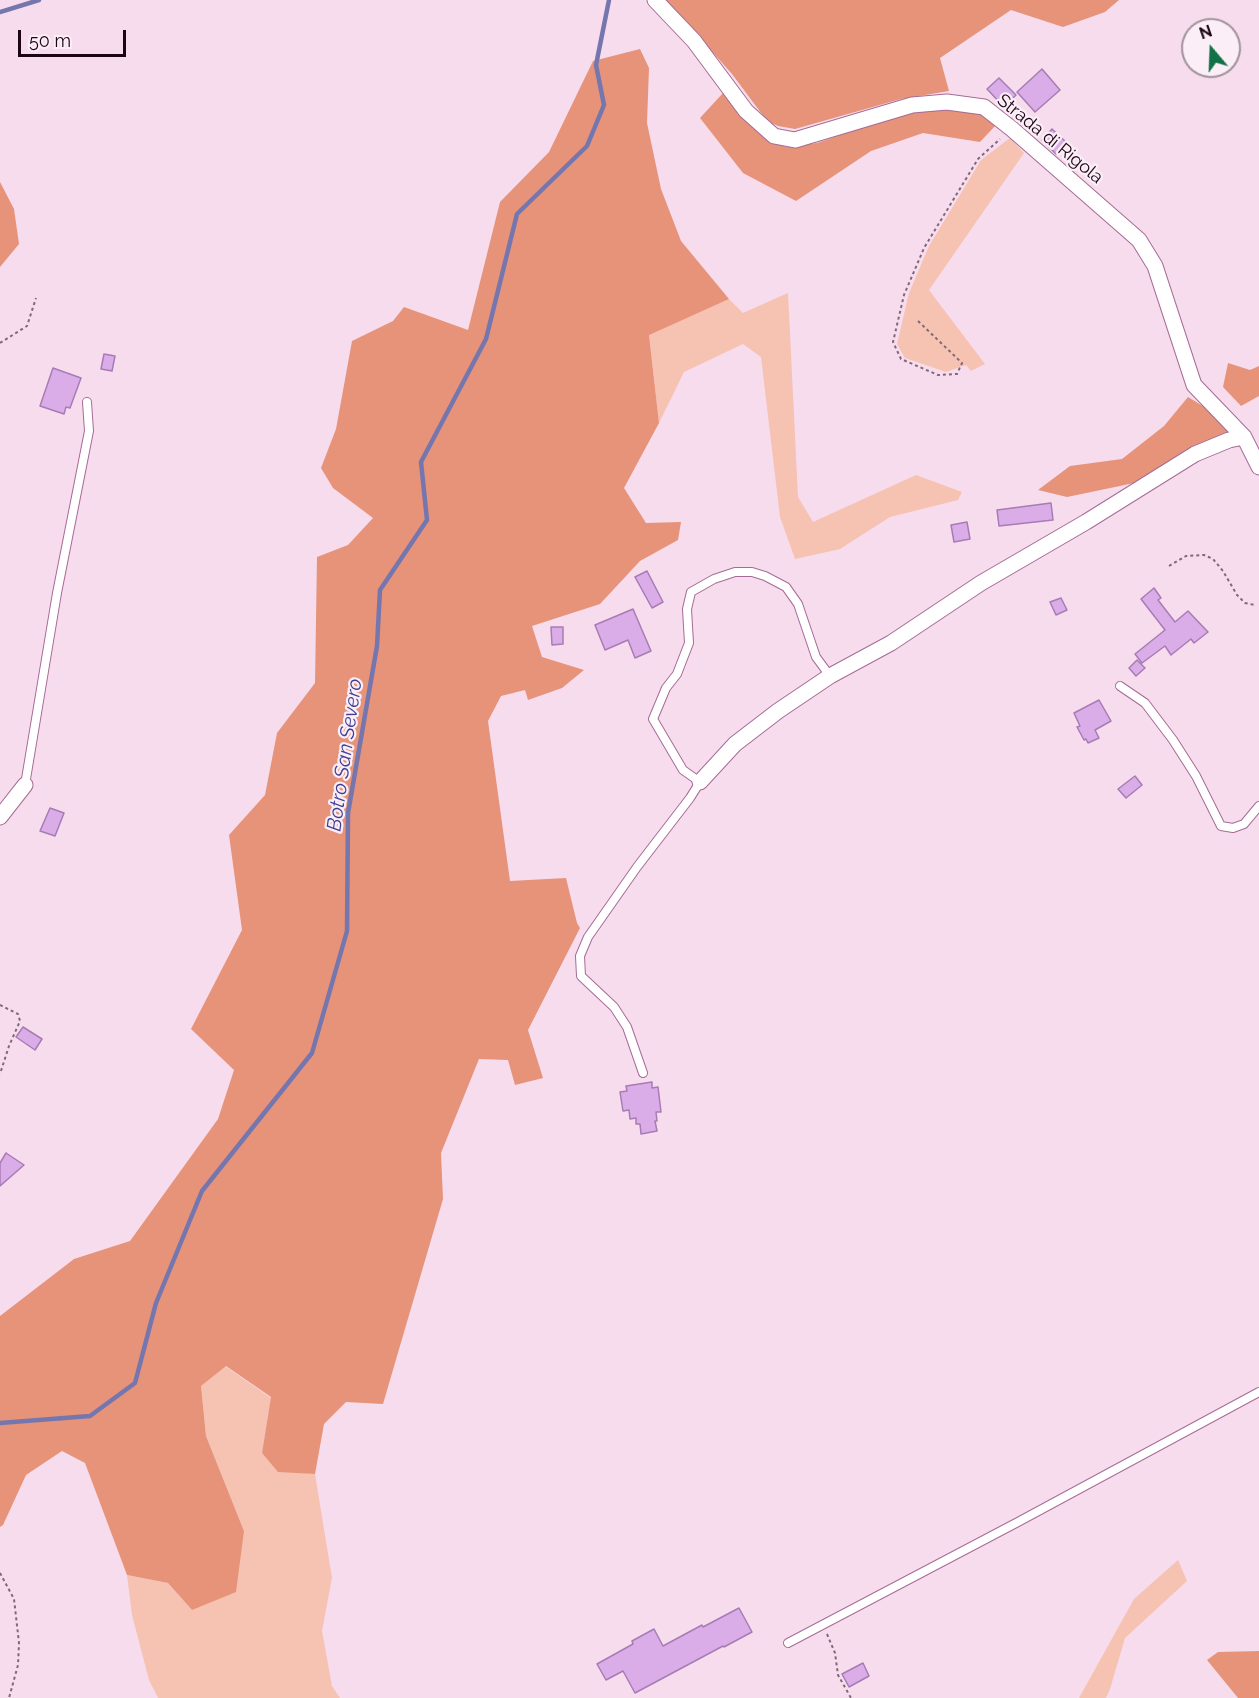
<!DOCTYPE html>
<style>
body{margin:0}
#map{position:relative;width:1259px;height:1698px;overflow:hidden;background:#f7dcee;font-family:Raleway,sans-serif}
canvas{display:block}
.north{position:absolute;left:1181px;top:18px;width:60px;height:60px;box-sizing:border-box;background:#fbeef7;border:2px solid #a2919d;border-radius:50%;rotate:341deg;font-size:16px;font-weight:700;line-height:24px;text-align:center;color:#1c0616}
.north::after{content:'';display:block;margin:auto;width:21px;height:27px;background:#117147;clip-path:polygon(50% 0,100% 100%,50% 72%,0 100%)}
.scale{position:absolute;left:18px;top:30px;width:108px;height:27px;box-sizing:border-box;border:3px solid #1c0616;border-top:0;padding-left:8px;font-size:18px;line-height:21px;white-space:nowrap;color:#1c0616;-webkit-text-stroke:4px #fbeef7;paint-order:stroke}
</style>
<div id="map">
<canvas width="1259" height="1698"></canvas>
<div class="north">N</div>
<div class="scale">50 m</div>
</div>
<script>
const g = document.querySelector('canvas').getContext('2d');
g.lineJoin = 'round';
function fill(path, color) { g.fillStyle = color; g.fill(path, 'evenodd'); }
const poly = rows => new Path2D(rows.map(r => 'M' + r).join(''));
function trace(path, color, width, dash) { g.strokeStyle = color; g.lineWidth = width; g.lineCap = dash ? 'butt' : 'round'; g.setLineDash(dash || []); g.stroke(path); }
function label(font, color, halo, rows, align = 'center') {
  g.font = font + ' Raleway,sans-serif'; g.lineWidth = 4.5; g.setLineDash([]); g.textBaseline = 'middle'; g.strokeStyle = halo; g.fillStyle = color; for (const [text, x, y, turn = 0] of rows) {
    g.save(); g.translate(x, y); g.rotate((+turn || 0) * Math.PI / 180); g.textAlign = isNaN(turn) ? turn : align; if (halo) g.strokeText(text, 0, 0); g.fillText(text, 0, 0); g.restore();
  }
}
fill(poly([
 [1010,138,1024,153,929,290,985,364,971,371,966,365,946,372,905,358,897,344,909,293,929,246,981,160],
 [788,293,798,497,813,522,916,475,962,492,958,500,890,517,840,549,795,559,780,517,761,357,743,344,684,372,659,423,649,334,729,299,743,313],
 [225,1366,271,1398,262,1453,278,1471,315,1474,332,1578,322,1631,332,1686,340,1698,158,1698,149,1680,132,1615,127,1575,168,1583,192,1610,244,1531,206,1436,201,1386],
 [1178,1560,1187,1581,1125,1638,1110,1689,1106,1698,1079,1698,1134,1599]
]), '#f6c2b2');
fill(poly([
 [666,0,1119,0,1105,12,1063,27,1011,10,940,58,949,91,901,99,795,129,778,126,767,121,732,74],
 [640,49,649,68,647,123,661,189,681,241,729,299,649,335,659,423,624,488,646,523,681,522,678,540,640,561,600,604,532,626,542,657,584,670,562,688,528,700,525,690,501,696,488,721,510,881,566,878,577,923,580,928,528,1030,543,1078,515,1085,508,1060,479,1059,441,1153,443,1199,383,1404,346,1402,324,1424,315,1474,278,1472,262,1453,271,1397,226,1366,201,1386,206,1436,244,1531,236,1592,192,1610,168,1583,127,1575,85,1463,62,1451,26,1475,3,1525,0,1527,0,1316,74,1259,130,1241,218,1119,234,1070,191,1029,242,930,229,835,265,795,277,733,315,683,317,557,348,545,373,518,333,488,321,468,336,429,352,341,393,321,404,307,468,330,500,202,549,152,593,61],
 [723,93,760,133,786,147,817,143,921,107,984,111,996,125,980,142,923,133,871,151,796,201,743,173,700,118],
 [0,182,14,209,19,244,0,267],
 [1228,363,1250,370,1259,366,1259,396,1241,406,1223,387],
 [1188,397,1216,414,1233,434,1139,482,1067,497,1038,490,1070,466,1122,459,1164,426],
 [1259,1651,1259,1698,1238,1698,1207,1660,1218,1652]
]), '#e69379');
trace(poly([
 [0,12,39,0],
 [0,1423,90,1416,135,1383,156,1303,202,1191,312,1053,347,931,348,813,377,646,380,590,427,520,421,462,486,339,517,214,587,146,604,105,596,65,609,0]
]), '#7676af', 4.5);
const building = poly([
 [1042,69,1060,90,1035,112,1017,92,1042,69],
 [999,78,1016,95,1004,107,987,89,999,78],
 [1052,129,1067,143,1056,154,1042,140,1052,129],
 [104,354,115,356,112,371,101,369,104,354],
 [53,368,81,378,70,408,66,407,64,414,40,406,53,368],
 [1051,503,1053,520,999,526,997,510,1051,503],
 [967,522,970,539,954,542,951,525,967,522],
 [647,571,663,602,652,608,635,577,647,571],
 [1154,588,1161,598,1158,600,1175,622,1188,611,1208,632,1194,643,1191,639,1171,655,1165,646,1142,663,1135,654,1165,630,1141,599,1154,588],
 [1061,598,1067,610,1056,615,1050,602,1061,598],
 [633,609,651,651,635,658,628,640,605,650,595,625,633,609],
 [551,627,563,627,563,644,552,645,551,627],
 [1137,660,1145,668,1136,676,1129,668,1137,660],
 [1099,700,1111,721,1095,730,1099,738,1088,743,1086,739,1084,740,1077,727,1080,726,1074,713,1099,700],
 [1135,776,1142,785,1126,798,1118,789,1135,776],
 [50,808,64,813,55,836,40,831,50,808],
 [23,1027,42,1039,35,1050,16,1037,23,1027],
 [652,1082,652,1088,658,1087,661,1112,656,1112,657,1121,655,1121,657,1131,641,1134,640,1124,636,1124,636,1118,630,1119,629,1110,623,1111,620,1092,627,1091,626,1086,652,1082],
 [6,1153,24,1165,0,1186,0,1163,6,1153],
 [739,1608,752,1632,724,1647,723,1646,635,1693,623,1671,606,1680,597,1664,633,1644,632,1641,654,1629,663,1646,702,1625,703,1627,739,1608],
 [863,1663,869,1676,849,1687,842,1674,863,1663]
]);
fill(building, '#daade9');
trace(building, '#a77cb5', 1.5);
const service = poly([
 [1120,686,1145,703,1173,740,1196,776,1221,826,1233,828,1244,824,1259,806],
 [25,785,57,593,89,431,87,402],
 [643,1073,627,1027,614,1007,581,976,580,956,588,937,637,867,690,798,700,782,683,770,653,719,666,688,677,674,689,643,687,609,691,592,714,579,735,572,752,572,765,576,786,587,798,604,816,657,830,676],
 [788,1643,1018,1522,1259,1392]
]);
const minor = poly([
 [655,0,694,41,746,111,774,136,795,140,912,105,947,102,984,107,1012,129,1139,240,1155,266,1194,385,1244,437,1259,467],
 [700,782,735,744,778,711,830,676,891,643,981,583,1086,522,1195,454,1229,440,1244,437],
 [0,817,25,785]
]);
trace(service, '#a66b95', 10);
trace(minor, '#a66b95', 17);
trace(poly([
 [918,321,962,363,957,374,938,375,901,359,893,342,904,295,924,248,978,159,1000,139],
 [0,343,27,326,36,298],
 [1169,566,1186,556,1204,555,1213,559,1223,571,1237,595,1245,603,1255,605],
 [0,1005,18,1014,20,1021,9,1046,0,1074],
 [0,1573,14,1599,19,1643,18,1665,9,1698],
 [827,1634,835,1653,838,1675,851,1698]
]), '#806879', 2, [3, 3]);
trace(service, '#fff', 8);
trace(minor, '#fff', 15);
label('18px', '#1c0616', '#fbeef7', [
 ["Strada di Rigola",1050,139,39]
]);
label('italic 20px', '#3d3e94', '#fbeef7', [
 ["Botro San Severo",345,755,-82]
]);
</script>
